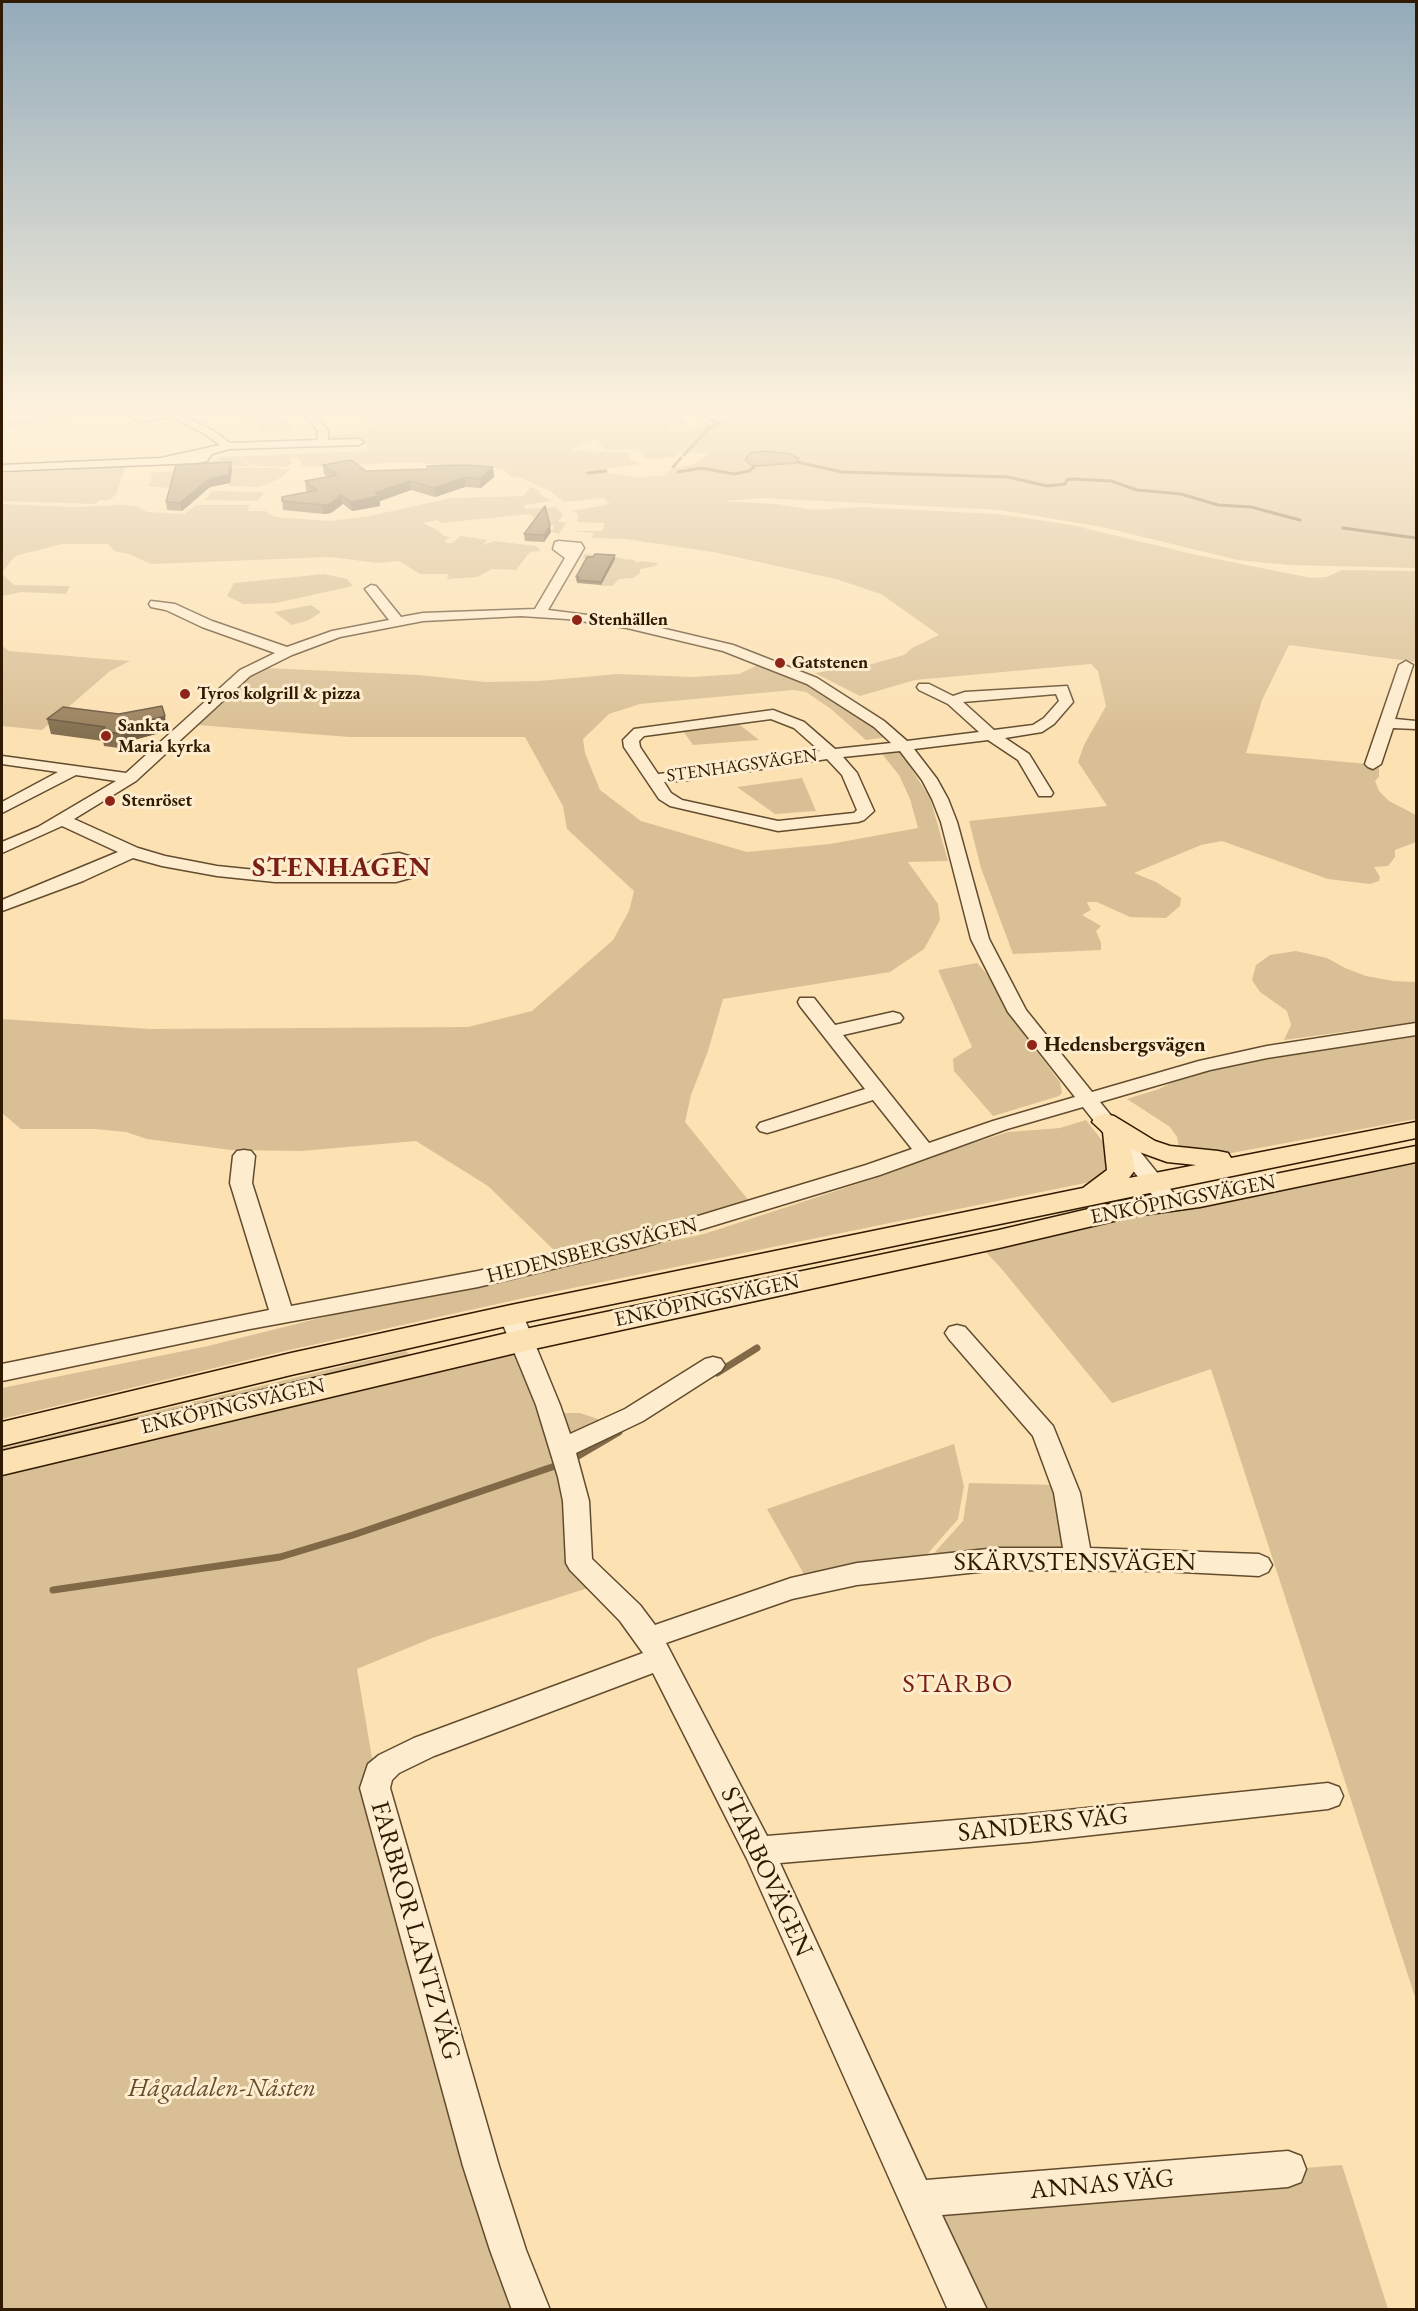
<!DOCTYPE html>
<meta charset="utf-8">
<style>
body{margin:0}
#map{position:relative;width:1418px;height:2311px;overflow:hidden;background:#fce1b3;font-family:"EB Garamond",serif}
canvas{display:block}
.frame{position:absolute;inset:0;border:3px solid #301a01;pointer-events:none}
</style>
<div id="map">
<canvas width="1418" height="2311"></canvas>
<div class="frame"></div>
</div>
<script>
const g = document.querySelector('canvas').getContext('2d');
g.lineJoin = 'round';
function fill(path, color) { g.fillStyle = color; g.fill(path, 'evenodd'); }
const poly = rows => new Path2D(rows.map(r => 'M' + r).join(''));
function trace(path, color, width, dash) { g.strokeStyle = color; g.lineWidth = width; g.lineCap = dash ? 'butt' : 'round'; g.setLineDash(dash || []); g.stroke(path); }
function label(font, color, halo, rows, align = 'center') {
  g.font = font + ' "EB Garamond",serif'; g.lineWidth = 6; g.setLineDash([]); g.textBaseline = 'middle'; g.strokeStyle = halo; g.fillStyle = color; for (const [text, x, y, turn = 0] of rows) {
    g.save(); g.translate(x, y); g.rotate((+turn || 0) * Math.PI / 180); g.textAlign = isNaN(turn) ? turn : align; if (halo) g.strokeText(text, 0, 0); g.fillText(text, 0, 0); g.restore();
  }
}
fill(poly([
 [72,411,98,412,2,429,2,423],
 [242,411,268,411,266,414,279,417,292,431,254,433,260,429,237,414],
 [360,411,564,411,579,414,579,416,629,411,675,411,688,424,667,426,673,433,703,427,727,411,1416,411,1416,568,1289,565,1238,560,1102,527,1000,510,762,498,722,501,776,504,814,510,861,507,997,514,1072,525,1192,554,1311,578,1326,577,1342,570,1416,571,1416,662,1289,645,1262,700,1246,753,1379,765,1379,777,1375,781,1379,791,1389,801,1416,815,1416,842,1395,850,1395,857,1388,866,1374,867,1380,877,1379,881,1370,884,1328,879,1222,841,1201,845,1134,873,1156,882,1181,898,1180,906,1166,918,1130,917,1097,902,1088,902,1087,903,1091,910,1082,915,1101,926,1096,931,1101,943,1101,950,1013,954,981,868,969,821,1107,806,1078,762,1084,745,1106,706,1098,671,1091,664,915,680,860,696,815,673,872,664,904,655,912,648,939,635,881,594,836,579,713,552,626,539,592,538,594,533,572,531,602,531,605,523,577,522,578,514,572,511,610,504,603,498,564,502,550,491,521,478,511,477,504,470,484,465,452,466,412,462,305,467,301,466,302,462,297,460,298,457,290,458,292,463,288,467,258,466,239,460,251,466,205,468,191,465,217,460,221,457,367,451,367,440,330,441,330,436,365,432,370,425],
 [596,439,605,450,637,449,647,459,675,457,680,452,709,453,692,465,673,468,662,476,633,477,604,472,607,469,640,464,630,459,629,453,558,450,572,450,580,444],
 [125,467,116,495,109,500,99,500,96,504,2,501,2,473],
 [233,468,269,468,291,469,279,479,259,487,229,486],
 [177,471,172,488,143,486,149,486,152,475,146,473],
 [531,487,539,490,541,495,552,501,524,505,525,509,556,507,563,515,558,521,566,523,559,534,548,531,553,530,554,525,548,525,547,518,536,518,532,517,531,514,441,523,437,520,423,523,439,531,444,536,450,537,445,541,446,543,452,543,461,536,487,540,483,545,494,541,536,546,541,551,530,552,516,570,492,569,477,577,448,579,446,578,449,577,447,574,420,574,399,561,378,563,330,557,151,564,129,554,114,551,108,544,62,544,15,556,2,573,2,504,76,507,120,505,137,506,147,512,184,514,196,505,250,505,247,511,265,511,275,517,330,521,369,516,451,498,523,496],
 [212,491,262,492,264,493,258,501,205,500],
 [585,554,622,558,621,559,634,560,638,563,640,561,658,563,656,566,640,569,640,573,633,578,619,579,612,586,600,586,615,559,582,558],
 [2,574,14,585,70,586,66,594,21,592,2,596],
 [324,574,347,579,353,586,276,603,243,604,227,596,234,583],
 [311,605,321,612,309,620,292,625,274,612],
 [2,646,9,651,130,661,110,671,42,730,2,726],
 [762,663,818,689,870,723,887,737,866,740,831,709,806,692,793,690,640,704,609,714,583,739,585,753,600,790,641,821,747,852,830,844,918,828,910,799,899,775,878,749,898,748,930,798,948,861,908,862,938,904,940,920,924,949,890,972,723,999,708,1051,691,1095,685,1122,754,1207,560,1256,488,1186,416,1141,301,1151,231,1150,147,1139,126,1132,95,1129,21,1129,2,1113,2,1019,150,1029,468,1027,532,1011,613,940,629,911,634,891,567,829,563,806,525,737,349,737,198,725,255,673,265,668,419,675,485,682,539,681,617,674,693,677,739,674],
 [735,721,759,740,693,745,681,728],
 [802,778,816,811,775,814,737,787],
 [1296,951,1327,958,1345,968,1366,976,1393,981,1416,982,1416,1022,1284,1040,1291,1025,1287,1011,1260,992,1252,980,1256,965,1270,955],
 [977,963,987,974,1032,1045,1060,1082,1062,1093,1059,1096,993,1116,954,1071,953,1059,972,1047,938,970],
 [1416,1033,1416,1119,1226,1154,1179,1147,1177,1137,1170,1127,1127,1099,1159,1089,1182,1077,1204,1070,1270,1056],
 [1086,1120,1107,1147,1115,1163,1099,1180,1090,1182,524,1298,285,1351,2,1419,2,1388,208,1346,336,1314,704,1234,888,1174,942,1153,1008,1132,1060,1128],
 [1416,1164,1416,2000,1211,1369,1112,1403,1000,1267,982,1248],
 [523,1349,591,1587,432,1638,357,1669,372,1758,416,1971,523,2309,2,2309,2,1469],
 [406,1351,410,1355,409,1359,2,1456,2,1448],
 [564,1413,580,1413,598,1419,600,1424,574,1444,557,1418],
 [954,1444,964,1486,958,1519,917,1566,810,1585,767,1509],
 [969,1483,1058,1485,1072,1554,927,1561,963,1521],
 [1342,2165,1388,2309,968,2309,916,2199]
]), '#d9bf95');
const water = poly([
 [766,451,790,454,799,459,795,463,757,466,751,465,745,460,750,453,766,451]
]);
fill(water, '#b79d76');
trace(water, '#816947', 1.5);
trace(poly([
 [684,455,709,428,720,423,692,411],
 [797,462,842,472,1008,477,1047,486,1065,484,1067,480,1072,479,1111,481,1137,490,1181,494,1218,505,1251,507,1300,520],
 [673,467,681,458],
 [678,472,701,468,734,474,749,471,755,466],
 [588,473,606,471],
 [1343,528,1416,538]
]), '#816947', 3);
trace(poly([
 [717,1373,757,1348],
 [573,1459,619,1432],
 [53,1590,280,1557,353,1535,555,1466]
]), '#816947', 7);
const minor = poly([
 [123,411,135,411,141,415,163,411,185,411,181,414,214,431,230,443,317,440,318,431,301,411,312,411,328,431,328,440,359,439,364,442,359,445,229,449,212,454,207,461,197,463,2,471,2,465,161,458,220,445,206,435,170,416,139,422,123,411],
 [559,541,581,543,584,548,548,610,627,620,733,645,817,678,884,721,907,741,979,732,948,704,919,690,917,687,919,684,929,684,953,696,965,692,1067,686,1073,702,1054,724,1042,732,1005,738,1029,754,1053,793,1051,796,1039,796,1018,760,988,740,914,749,937,779,948,799,957,822,989,939,1026,1010,1092,1092,1199,1061,1267,1046,1416,1023,1416,1035,1267,1058,1210,1070,1100,1102,1180,1201,1177,1206,1169,1208,1161,1206,1083,1107,1007,1129,880,1175,643,1247,478,1287,250,1329,2,1381,2,1364,269,1310,230,1183,233,1156,237,1151,244,1150,251,1151,255,1156,252,1183,291,1306,478,1271,639,1234,866,1165,912,1149,873,1100,774,1131,767,1133,760,1131,757,1127,760,1123,865,1089,800,1006,798,1002,800,998,814,998,835,1025,893,1012,900,1014,903,1018,900,1022,843,1035,929,1143,993,1121,1075,1097,1008,1012,971,939,941,822,932,799,922,780,900,751,843,757,857,773,874,811,864,820,858,822,778,831,670,806,659,799,624,747,623,740,634,729,773,710,804,722,835,749,891,743,874,727,807,684,723,651,627,628,567,619,521,616,423,621,340,637,292,655,250,676,136,781,74,819,138,848,165,856,217,866,275,872,351,872,383,855,399,853,419,859,421,863,414,877,396,882,275,882,217,876,162,866,133,858,83,881,2,911,2,900,118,852,62,826,2,853,2,842,38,827,116,781,76,775,2,813,2,802,58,772,2,764,2,756,126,773,240,670,275,653,202,627,166,610,151,607,149,604,151,601,175,604,212,621,287,647,332,631,389,620,365,589,371,585,376,586,401,617,423,613,535,609,565,558,553,549,555,542,559,541],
 [1056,694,1059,701,1044,718,1033,725,994,730,963,702,1056,694],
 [771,719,794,728,820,751,749,761,710,763,687,771,658,774,640,747,639,741,644,736,771,719],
 [827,759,842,775,857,810,854,813,778,821,682,800,671,793,664,782,689,780,712,773,749,771,827,759],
 [398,863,403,865,401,870,377,872,398,863],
 [1406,661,1413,665,1395,719,1416,721,1416,729,1393,728,1381,764,1373,769,1368,767,1365,764,1399,665,1406,661],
 [511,1307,519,1309,523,1315,560,1405,570,1434,625,1409,705,1359,713,1357,721,1359,725,1365,721,1371,643,1421,576,1453,589,1501,592,1559,640,1605,655,1625,791,1578,857,1563,997,1548,1063,1548,1054,1493,1033,1436,949,1339,945,1333,949,1327,957,1325,965,1327,1053,1426,1080,1493,1090,1548,1259,1554,1268,1558,1272,1565,1268,1572,1259,1576,1163,1571,997,1570,857,1585,792,1599,666,1643,767,1836,1029,1814,1328,1783,1339,1787,1343,1796,1339,1805,1328,1809,1029,1842,780,1863,926,2180,1288,2151,1301,2156,1306,2169,1301,2182,1288,2187,942,2215,987,2310,948,2310,747,1859,653,1673,434,1756,399,1773,392,1780,390,1788,499,2166,526,2250,550,2310,512,2310,490,2250,463,2166,360,1788,368,1764,379,1755,414,1738,643,1653,620,1621,570,1570,566,1563,563,1501,558,1477,536,1405,499,1315,503,1309,511,1307]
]);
const major = poly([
 [1105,1114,1114,1116,1155,1141,1170,1146,1218,1151,1228,1153,1231,1158,1416,1122,1416,1138,511,1325,291,1375,2,1446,2,1422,291,1353,511,1305,1083,1188,1107,1170,1103,1132,1092,1122,1096,1116,1105,1114],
 [1131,1149,1167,1162,1196,1165,1129,1178,1135,1170,1131,1149],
 [1416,1146,1416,1162,1200,1207,1135,1216,999,1248,520,1352,2,1475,2,1451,520,1330,999,1230,1135,1198,1200,1189,1416,1146]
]);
trace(minor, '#634c2e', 3);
trace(major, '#301a01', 3);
fill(minor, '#fdecce');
fill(major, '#fce1b3');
fill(poly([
 [231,462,232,470,230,483,210,487,182,511,167,510,166,502],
 [323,465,366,471,493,467,494,477,481,488,465,487,435,497,411,490,380,501,380,506,352,511,343,504,331,513,324,514,283,510,282,497,308,492,306,490,305,481,328,477,324,474],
 [551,532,544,542,525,541,524,534],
 [615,559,601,585,577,583,576,577],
 [47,719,167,731,137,739,126,749,104,746,103,741,51,734]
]), '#846f51');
fill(poly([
 [231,462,232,470,230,483,210,487,182,511,180,503,209,479],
 [493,467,494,477,481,488,480,479],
 [465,477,465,487,435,497,434,488],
 [410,481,411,490,380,501,380,506,352,511,351,502],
 [341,495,343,504,331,513,324,514,323,505],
 [550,526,551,532,544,542,544,535],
 [615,555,615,559,601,585,601,582],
 [165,716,167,731,137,739,126,749,122,734,134,724]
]), '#6c5a42');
const building = poly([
 [351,460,366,471,427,469,427,466,466,465,493,467,480,479,465,477,434,488,410,481,375,493,379,496,351,502,341,495,330,504,323,505,282,501,282,497,317,490,305,481,337,475,323,465,351,460],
 [231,462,228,475,209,479,180,503,166,502,176,465,231,462],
 [545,506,550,526,544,535,524,534,545,506],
 [595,554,615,555,601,582,577,580,579,577,576,577,587,557,593,557,595,554],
 [162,706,165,716,134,724,122,734,101,731,105,727,47,719,63,707,119,714,162,706]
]);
fill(building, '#9a815e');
trace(building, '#6c5a42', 1.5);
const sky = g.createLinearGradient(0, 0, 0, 735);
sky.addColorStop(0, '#94abba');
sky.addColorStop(0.56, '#fef2dd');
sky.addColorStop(1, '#fef2dd00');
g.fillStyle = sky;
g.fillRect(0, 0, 1418, 735);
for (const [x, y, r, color] of [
 [577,620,6,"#8f2418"],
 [780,663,6,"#8f2418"],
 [185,694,6,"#8f2418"],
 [106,736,6,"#8f2418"],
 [110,801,6,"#8f2418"],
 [1032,1045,6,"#8f2418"]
]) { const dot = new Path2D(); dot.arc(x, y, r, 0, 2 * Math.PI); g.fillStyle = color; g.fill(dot); trace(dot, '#fdecce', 2); }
label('bold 18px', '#301a01', '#fdecce', [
 ["Stenhällen",589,620],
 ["Gatstenen",792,663],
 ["Tyros kolgrill & pizza",197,694],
 ["Sankta",118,726],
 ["Maria kyrka",118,747],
 ["Stenröset",122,801]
], 'left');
label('18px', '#301a01', '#fdecce', [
 ["STENHAGSVÄGEN",742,766,-8]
]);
label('bold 21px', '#301a01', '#fdecce', [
 ["Hedensbergsvägen",1044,1045]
], 'left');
label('21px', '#301a01', '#fdecce', [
 ["ENKÖPINGSVÄGEN",1183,1200,-11],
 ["HEDENSBERGSVÄGEN",592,1251,-14],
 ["ENKÖPINGSVÄGEN",707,1301,-12],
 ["ENKÖPINGSVÄGEN",233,1407,-13]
]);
label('26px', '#301a01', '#fdecce', [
 ["SKÄRVSTENSVÄGEN",1075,1563],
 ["SANDERS VÄG",1043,1825,-6],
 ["STARBOVÄGEN",766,1872,65],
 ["FARBROR LANTZ VÄG",415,1931,74],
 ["ANNAS VÄG",1102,2185,-5]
]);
label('italic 26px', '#634c2d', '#fdecce', [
 ["Hågadalen-Nåsten",222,2089]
]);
g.letterSpacing = '1.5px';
label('bold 27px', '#7a1f14', '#fdecce', [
 ["STENHAGEN",342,869]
]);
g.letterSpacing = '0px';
g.letterSpacing = '1.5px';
label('27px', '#7a1f14', '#fdecce', [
 ["STARBO",958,1685]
]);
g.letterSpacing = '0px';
</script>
